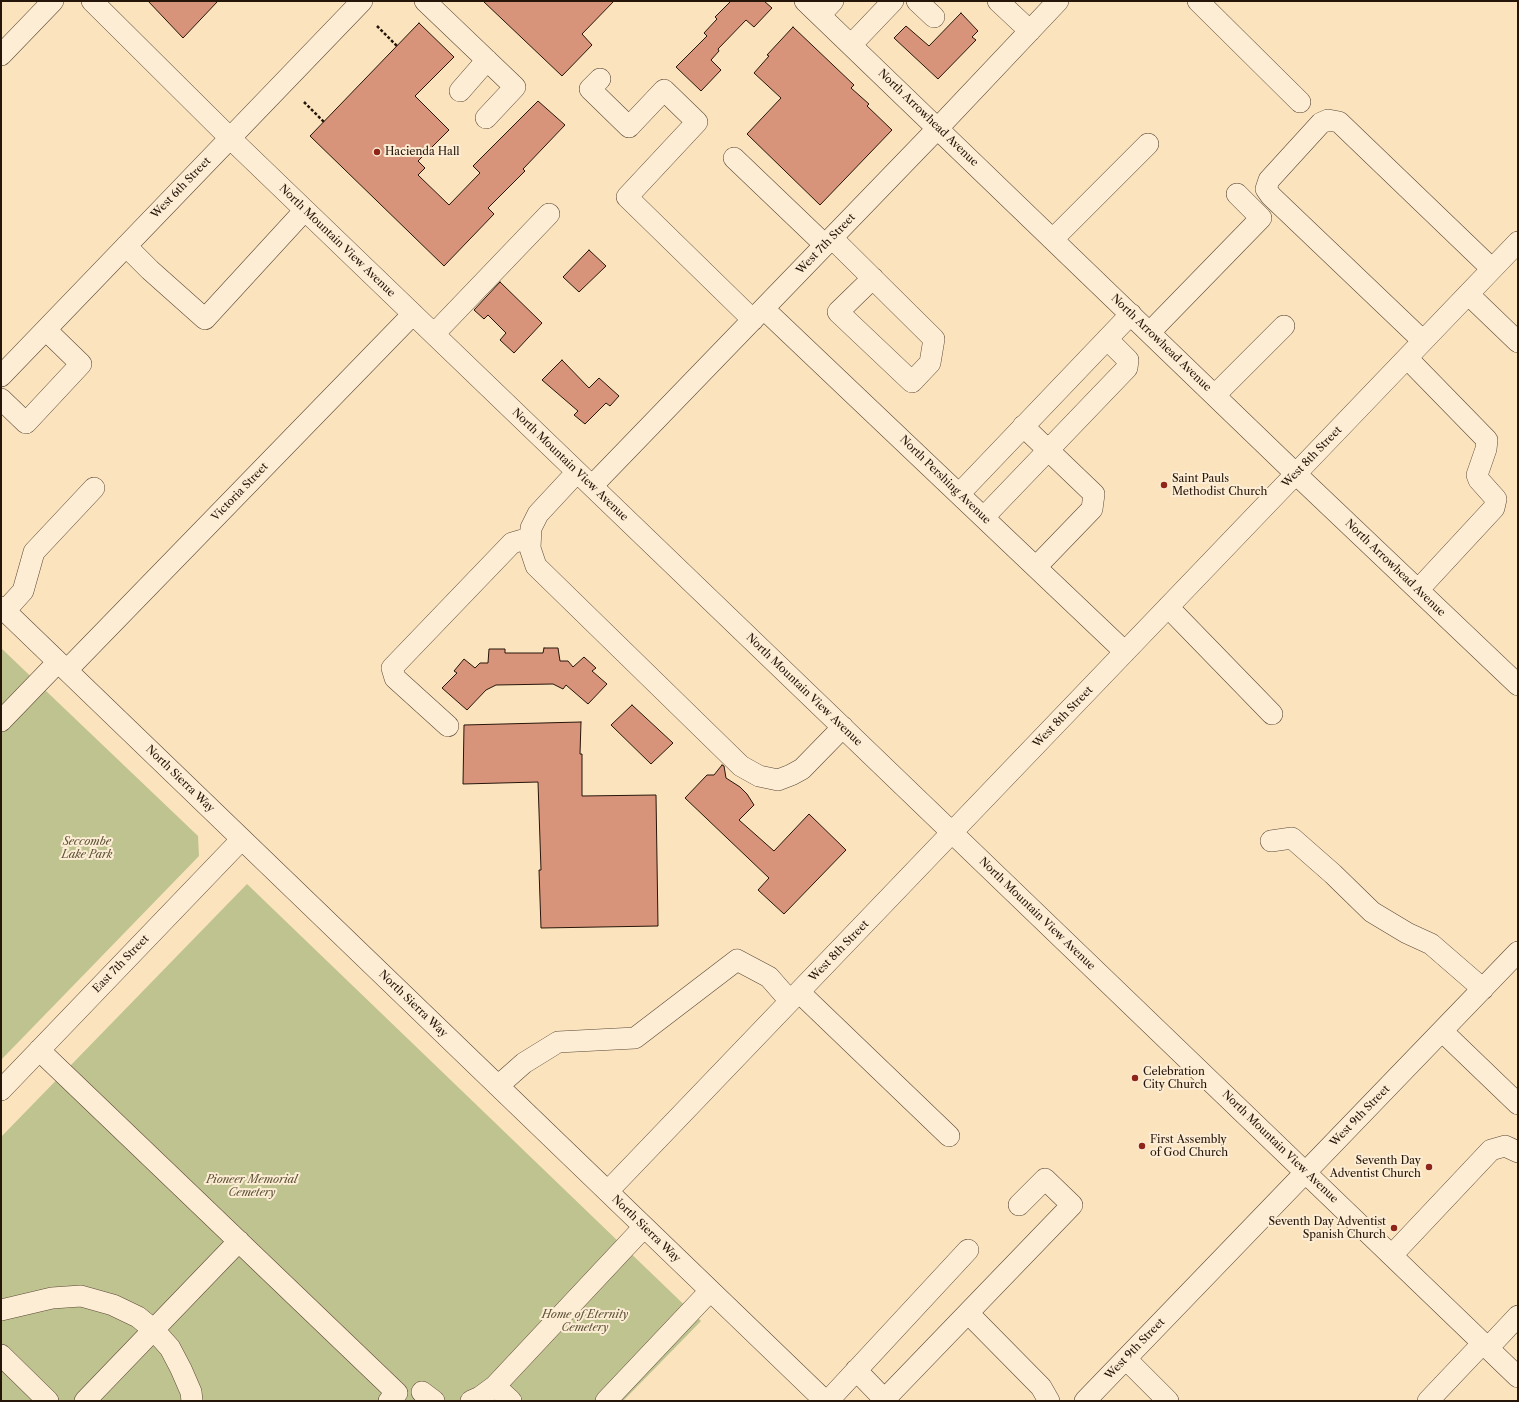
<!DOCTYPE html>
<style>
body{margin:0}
#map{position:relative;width:1519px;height:1402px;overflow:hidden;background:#fae3bd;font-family:"Libre Caslon Text",serif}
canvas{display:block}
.frame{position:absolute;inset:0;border:2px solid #261509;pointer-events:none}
</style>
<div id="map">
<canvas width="1519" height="1402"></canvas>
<div class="frame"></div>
</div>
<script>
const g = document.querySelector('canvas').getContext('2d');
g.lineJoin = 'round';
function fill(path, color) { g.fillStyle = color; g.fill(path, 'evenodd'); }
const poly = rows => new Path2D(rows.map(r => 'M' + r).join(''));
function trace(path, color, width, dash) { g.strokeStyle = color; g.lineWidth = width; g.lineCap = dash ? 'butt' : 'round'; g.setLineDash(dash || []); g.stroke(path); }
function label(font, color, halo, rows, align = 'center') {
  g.font = font + ' "Libre Caslon Text",serif'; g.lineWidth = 4; g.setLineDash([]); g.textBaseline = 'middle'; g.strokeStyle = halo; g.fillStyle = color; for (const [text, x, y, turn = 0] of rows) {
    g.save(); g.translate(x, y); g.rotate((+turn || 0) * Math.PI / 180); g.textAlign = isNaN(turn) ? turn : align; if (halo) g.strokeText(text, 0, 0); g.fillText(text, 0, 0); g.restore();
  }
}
fill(poly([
 [1,648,198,836,199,856,1,1060],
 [247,884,701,1321,623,1401,1,1401,1,1137]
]), '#bfc390');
const building = poly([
 [148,1,218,1,183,38,148,1],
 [483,1,614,1,582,34,592,45,562,76,483,1],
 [731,1,764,1,772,8,754,27,746,20,718,49,719,51,711,60,721,70,701,91,676,67,707,36,704,33,717,19,715,17,731,1],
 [961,13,978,31,972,37,976,40,938,79,894,38,906,26,929,46,961,13],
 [419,23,454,57,415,96,449,130,418,161,425,168,418,175,449,205,480,173,473,166,538,101,565,125,523,169,525,171,488,208,494,214,444,266,310,136,419,23],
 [793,27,854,85,851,88,869,104,867,106,892,130,820,205,747,134,781,98,754,73,769,56,767,55,793,27],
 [589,250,606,266,579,292,563,277,589,250],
 [500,282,542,323,514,353,500,340,506,333,488,315,484,319,474,310,500,282],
 [562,360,589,388,599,378,619,396,610,406,606,403,585,424,574,415,578,411,542,380,562,360],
 [544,648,558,648,560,661,568,661,573,667,584,657,596,668,592,671,607,684,588,704,566,685,563,689,553,684,496,685,486,690,467,710,442,688,457,673,454,671,464,659,475,668,480,663,488,663,489,649,505,649,505,653,543,653,544,648],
 [632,705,673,743,651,764,611,725,632,705],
 [581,722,580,754,582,754,582,796,656,795,658,926,541,928,539,870,541,870,538,782,463,784,464,725,581,722],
 [722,765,724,766,726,778,740,787,747,794,754,805,739,820,774,851,809,814,846,850,784,914,758,890,769,878,685,798,707,775,714,775,722,765]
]);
fill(building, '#d8947b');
trace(building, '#261509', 1);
const minor = poly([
 [92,1,230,138,1518,1377],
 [425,1,515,87,486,118],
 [805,1,1296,474,1518,685],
 [917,1,934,17],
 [998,1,1030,31],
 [1198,1,1300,102],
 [820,15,833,1],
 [851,45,893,1],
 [1,55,53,1],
 [600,79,590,89,629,127,664,90,697,122,627,197,753,320],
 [460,91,487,60],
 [734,158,825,245],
 [832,238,934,339,930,363,912,382,838,312,873,278],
 [1053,239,1148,144],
 [126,246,150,270,205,319,305,210],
 [1468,294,1518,342],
 [764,309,1125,652],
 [1150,332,1261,218,1237,194],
 [434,334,549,214],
 [1423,341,1271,196,1266,189,1269,180,1321,123,1328,120,1339,122,1492,269],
 [1407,358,1487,440,1486,449,1477,475,1479,480,1496,499,1494,508,1418,590],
 [1,376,362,1],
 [1215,395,1284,326],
 [1,399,26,423,81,364,46,330],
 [1023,426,1094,494,1092,509,1036,567],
 [577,472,538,514,531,528,530,548,536,566,741,766,759,776,778,780,791,775,802,769,843,727],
 [592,486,938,128,1058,1],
 [959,494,1131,314],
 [984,517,1127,368,1128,360,1107,339],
 [1,607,825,1401],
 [1168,607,1272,714],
 [5,611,23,591,34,552,94,488],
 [67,670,413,314],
 [1,721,58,662],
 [448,726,395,678,392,668,512,543,529,538],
 [1271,841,1292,838,1333,874,1372,912,1407,933,1431,944,1483,989],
 [799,992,949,1136],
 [1442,1031,1518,1104],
 [39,1050,397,1393,389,1401],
 [498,1086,524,1063,558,1042,635,1038,737,960,769,977,790,1001],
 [1,1090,242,839],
 [608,1191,1518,242],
 [1392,1255,1491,1150,1505,1146,1518,1152],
 [1,1310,52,1298,81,1296,113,1305,138,1317,154,1330,170,1348,181,1369,191,1392,192,1401],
 [968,1313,1041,1387,1049,1401],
 [1488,1348,1518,1316],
 [1,1355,48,1401],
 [1126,1359,1168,1401],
 [856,1370,885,1400],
 [495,1386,511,1401],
 [422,1392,434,1401],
 [85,1401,239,1241],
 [471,1401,480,1397,495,1386,644,1227],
 [606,1401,710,1291],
 [828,1401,968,1250],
 [883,1401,1072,1205,1045,1179,1019,1205],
 [1085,1401,1518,952],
 [1428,1401,1483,1343]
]);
trace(minor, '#5b4836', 22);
trace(poly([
 [377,26,397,46],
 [304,102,324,122]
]), '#261509', 2.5, [3, 2]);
trace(minor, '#fcedd4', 21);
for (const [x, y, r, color] of [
 [377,152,4,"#8f2418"],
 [1164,485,4,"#8f2418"],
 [1135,1078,4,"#8f2418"],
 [1142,1146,4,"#8f2418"],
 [1429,1167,4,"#8f2418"],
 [1394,1228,4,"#8f2418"]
]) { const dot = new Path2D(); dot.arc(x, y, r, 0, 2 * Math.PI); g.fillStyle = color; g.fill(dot); trace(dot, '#fcedd4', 1.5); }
label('11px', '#261509', '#fcedd4', [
 ["North Arrowhead Avenue",928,118,44],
 ["West 6th Street",181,188,-46],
 ["North Mountain View Avenue",337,241,44],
 ["West 7th Street",826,244,-46],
 ["North Arrowhead Avenue",1161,343,44],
 ["West 8th Street",1312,457,-46],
 ["North Mountain View Avenue",570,465,44],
 ["North Pershing Avenue",945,480,44],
 ["Victoria Street",240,492,-46],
 ["North Arrowhead Avenue",1395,568,44],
 ["North Mountain View Avenue",804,690,44],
 ["West 8th Street",1063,717,-46],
 ["North Sierra Way",180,779,44],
 ["North Mountain View Avenue",1037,914,44],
 ["West 8th Street",839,951,-46],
 ["East 7th Street",121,964,-46],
 ["North Sierra Way",413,1004,44],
 ["West 9th Street",1360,1116,-46],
 ["North Mountain View Avenue",1280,1147,44],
 ["North Sierra Way",646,1229,44],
 ["West 9th Street",1135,1349,-46]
]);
label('11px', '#261509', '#fcedd4', [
 ["Hacienda Hall",385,152],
 ["Saint Pauls",1172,479],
 ["Methodist Church",1172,492],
 ["Celebration",1143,1072],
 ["City Church",1143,1085],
 ["First Assembly",1150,1140],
 ["of God Church",1150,1153],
 ["Seventh Day",1421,1161,"right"],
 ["Adventist Church",1421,1174,"right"],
 ["Seventh Day Adventist",1386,1222,"right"],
 ["Spanish Church",1386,1235,"right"]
], 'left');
label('italic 11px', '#5c5238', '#fcedd4', [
 ["Seccombe",87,842],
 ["Lake Park",87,855],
 ["Pioneer Memorial",252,1180],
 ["Cemetery",252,1193],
 ["Home of Eternity",585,1315],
 ["Cemetery",585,1328]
]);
</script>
